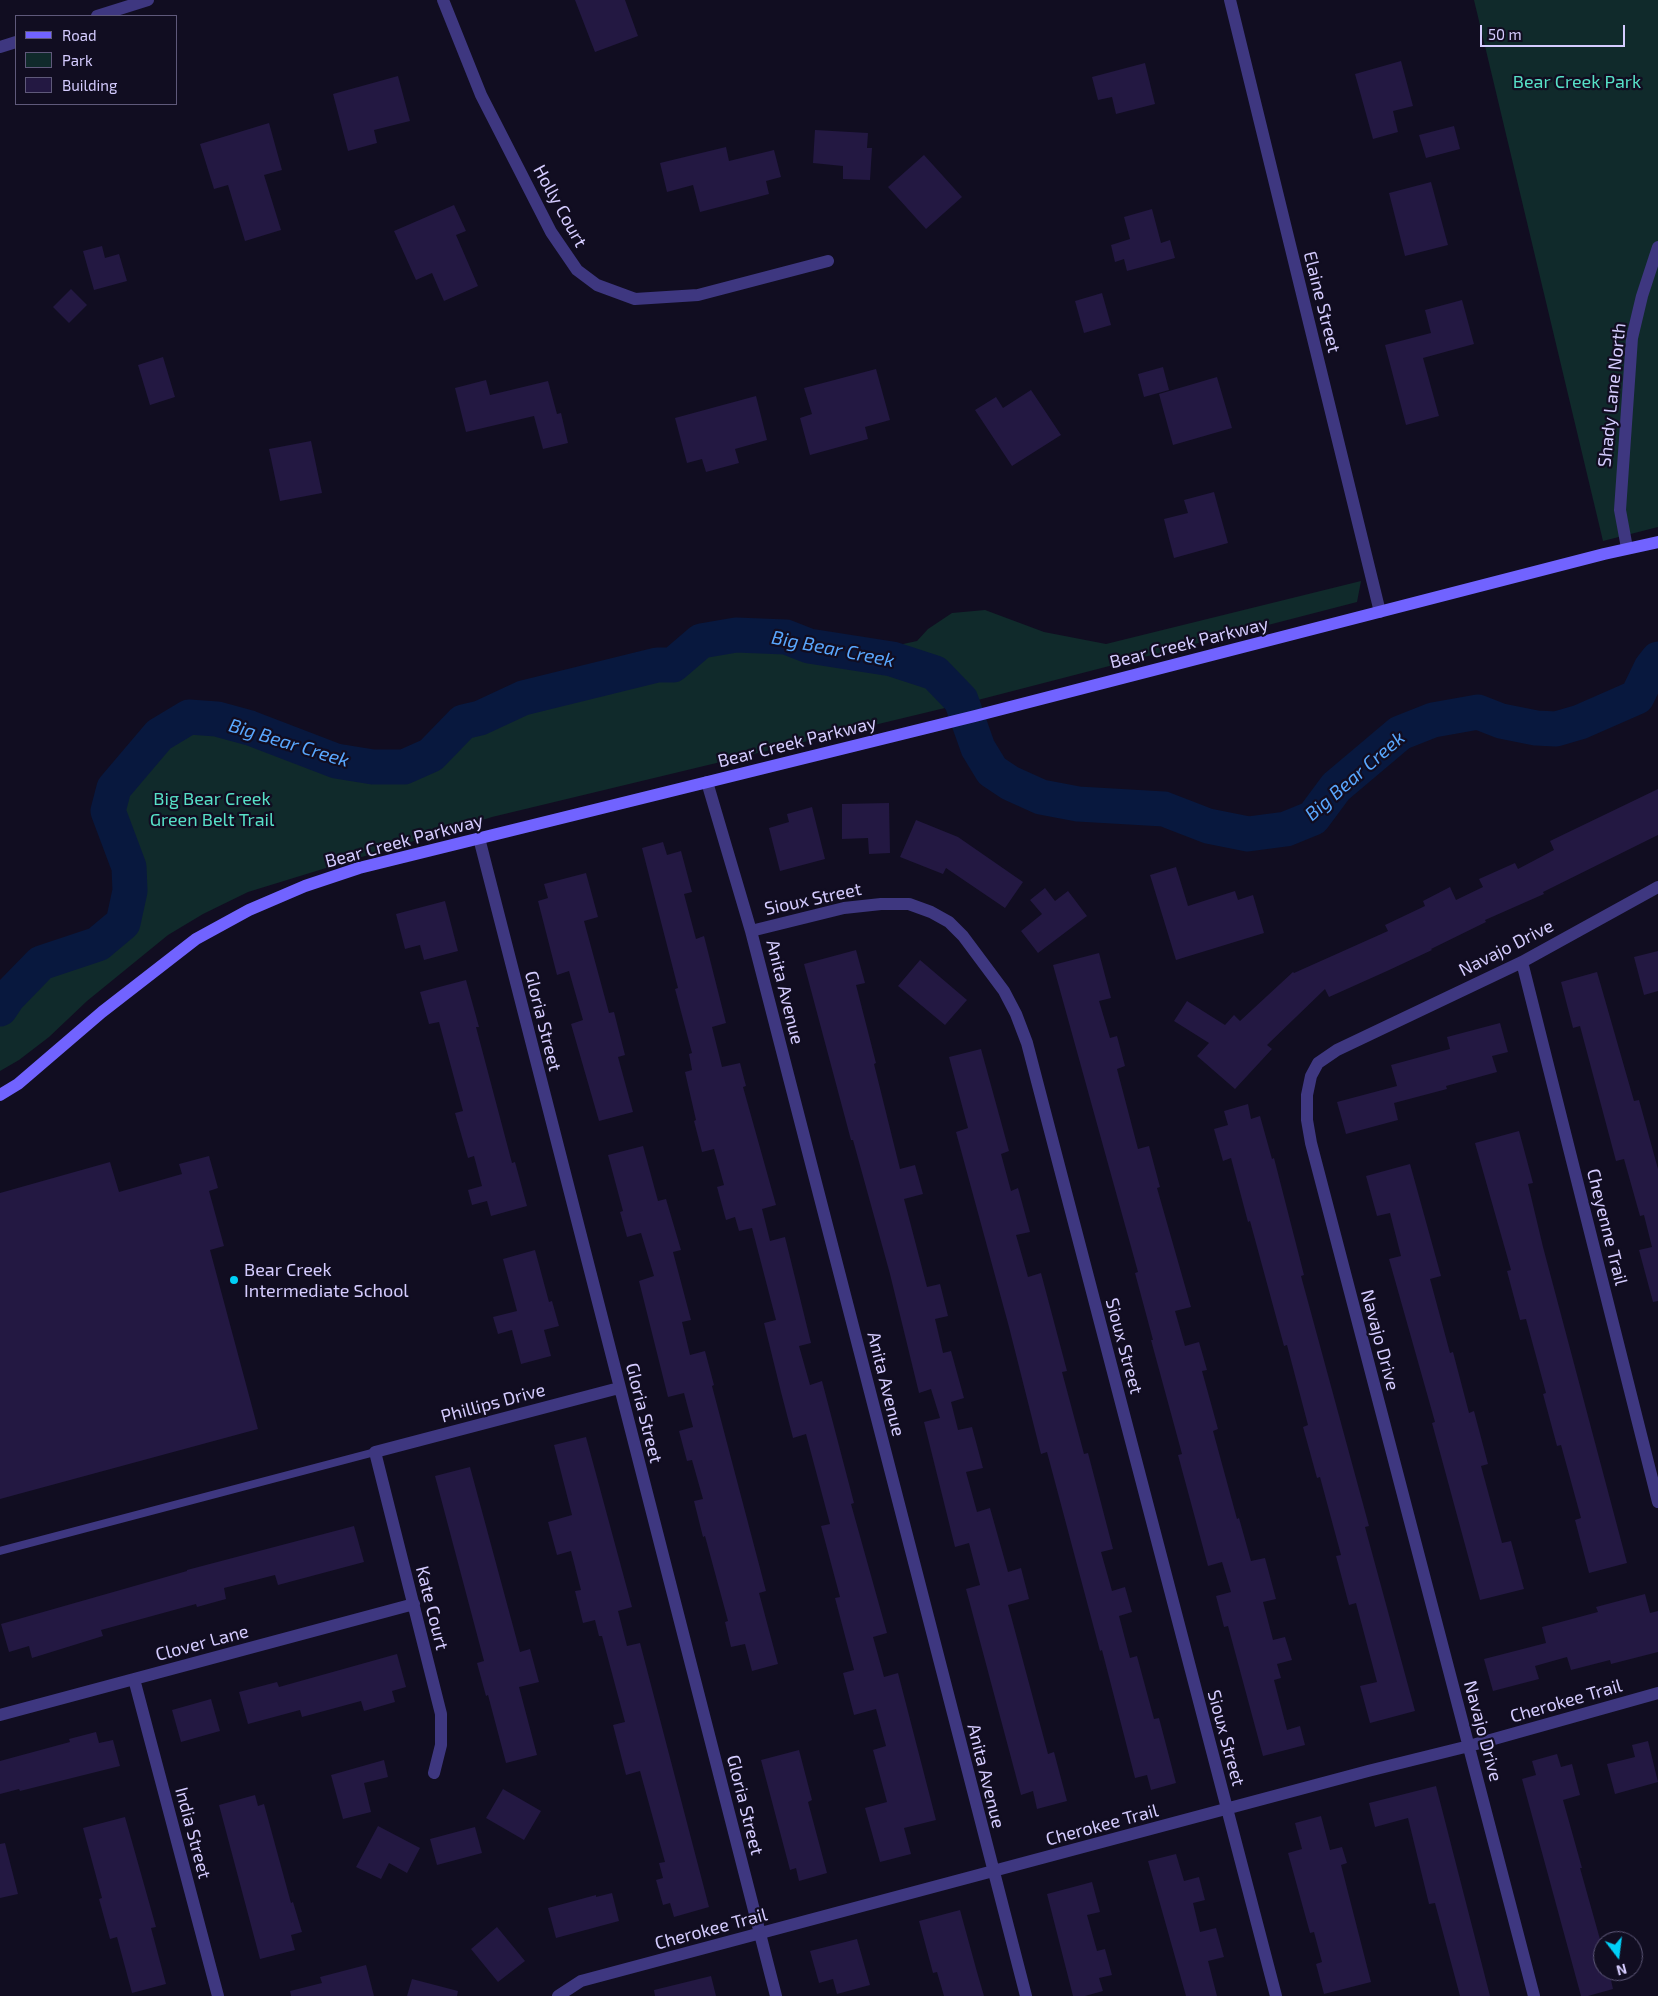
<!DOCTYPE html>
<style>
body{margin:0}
#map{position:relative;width:1658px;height:1996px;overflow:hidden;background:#110d21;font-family:"Exo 2",sans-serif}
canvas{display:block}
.legend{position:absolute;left:15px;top:15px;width:162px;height:90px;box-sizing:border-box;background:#110d21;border:1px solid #5f597a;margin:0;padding:6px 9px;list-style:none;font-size:15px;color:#d5ccff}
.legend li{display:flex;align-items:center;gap:10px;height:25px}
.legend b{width:25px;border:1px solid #5f597a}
.north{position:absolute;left:1593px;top:1931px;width:50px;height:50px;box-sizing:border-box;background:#110d21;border:1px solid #5f597a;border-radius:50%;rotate:165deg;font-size:14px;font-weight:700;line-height:20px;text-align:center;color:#d5ccff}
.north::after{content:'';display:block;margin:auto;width:18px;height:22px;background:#00cff7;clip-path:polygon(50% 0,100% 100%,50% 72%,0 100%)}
.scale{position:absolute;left:1480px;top:25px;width:145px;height:22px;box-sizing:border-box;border:2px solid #d5ccff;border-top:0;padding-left:6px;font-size:15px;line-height:18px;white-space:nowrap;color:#d5ccff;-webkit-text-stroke:4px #110d21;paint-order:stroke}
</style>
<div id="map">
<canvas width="1658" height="1996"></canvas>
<ul class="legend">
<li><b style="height:6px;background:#7163ff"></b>Road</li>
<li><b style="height:14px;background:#102a2b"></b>Park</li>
<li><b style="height:14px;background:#231842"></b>Building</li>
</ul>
<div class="north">N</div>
<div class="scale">50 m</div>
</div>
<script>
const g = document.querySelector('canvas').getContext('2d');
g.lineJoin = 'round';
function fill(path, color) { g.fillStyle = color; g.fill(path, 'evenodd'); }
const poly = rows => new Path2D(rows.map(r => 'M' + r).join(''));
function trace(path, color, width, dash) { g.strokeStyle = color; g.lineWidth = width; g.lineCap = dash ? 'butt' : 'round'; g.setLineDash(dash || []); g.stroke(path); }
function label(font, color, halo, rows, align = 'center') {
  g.font = font + ' "Exo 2",sans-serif'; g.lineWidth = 4.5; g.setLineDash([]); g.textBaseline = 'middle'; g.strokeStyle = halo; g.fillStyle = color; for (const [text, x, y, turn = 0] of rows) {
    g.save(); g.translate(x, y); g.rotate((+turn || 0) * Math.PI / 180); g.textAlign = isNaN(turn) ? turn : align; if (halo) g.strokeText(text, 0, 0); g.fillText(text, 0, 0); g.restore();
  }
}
fill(poly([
 [1474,0,1658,0,1658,527,1603,541],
 [1361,581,1357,602,974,701,492,817,248,892,203,914,168,935,87,1001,49,1037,19,1060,0,1071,0,1009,8,997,41,963,98,944,123,923,130,891,129,867,108,811,114,788,159,735,189,717,217,719,250,728,336,761,373,767,403,767,431,755,463,722,523,698,657,665,673,665,701,641,736,635,762,636,871,651,917,641,928,629,952,613,985,610,1044,632,1106,644]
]), '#102a2b');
trace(poly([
 [0,1009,8,997,41,963,98,944,123,923,130,891,129,867,108,811,114,788,159,735,189,717,217,719,250,728,336,761,373,767,404,767,431,755,463,722,480,718,523,698,657,665,673,665,701,641,736,635,786,637,809,646,892,659,935,673,961,700,978,748,992,771,1010,783,1041,797,1078,804,1164,809,1208,826,1248,834,1286,829,1313,818,1336,787,1400,733,1433,720,1478,712,1501,721,1536,728,1556,729,1580,722,1637,697,1651,668,1658,659]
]), '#08183e', 35);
fill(poly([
 [575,0,625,0,638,36,595,52],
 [1401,61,1413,106,1393,111,1398,132,1373,139,1355,74],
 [1145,63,1155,104,1116,114,1112,97,1098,100,1092,77],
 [398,76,410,121,374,130,377,143,348,151,333,94],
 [269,123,282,170,264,175,281,230,245,241,228,185,214,189,200,144],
 [1454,126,1460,149,1426,158,1419,135],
 [815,130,868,133,867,148,872,148,870,180,843,179,843,166,813,163],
 [726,147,729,161,774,150,781,177,766,181,769,194,700,212,693,185,667,192,660,163],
 [924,155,962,197,926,229,888,187],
 [1431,182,1448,245,1405,256,1389,193],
 [454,205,466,231,456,235,478,286,444,301,432,273,416,280,394,231],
 [1152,209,1161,243,1170,240,1175,258,1127,271,1124,259,1115,262,1111,245,1130,239,1124,217],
 [102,246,105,258,119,254,127,281,94,290,83,251],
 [71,289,87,305,69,323,53,307],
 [1102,293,1111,325,1084,333,1075,301],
 [1462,300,1474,344,1423,358,1439,416,1406,425,1385,345,1431,333,1425,310],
 [163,357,175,397,150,405,138,365],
 [1163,367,1169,390,1144,397,1138,374],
 [876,369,890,420,865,427,868,439,810,455,800,418,812,414,804,388],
 [1217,377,1232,428,1173,445,1159,394],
 [486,380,490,395,548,381,557,414,561,413,568,443,543,449,534,416,466,432,455,388],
 [1031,390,1061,435,1012,466,975,410,996,397,1003,408],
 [756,396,767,440,735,449,739,463,706,472,702,459,687,463,675,418],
 [311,441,322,493,280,501,269,449],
 [1214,492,1228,543,1174,558,1164,519,1188,513,1184,500],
 [1658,789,1658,835,1543,892,1544,894,1485,920,1486,922,1431,949,1432,950,1387,971,1329,997,1325,989,1267,1045,1272,1049,1235,1089,1197,1056,1209,1043,1174,1021,1187,1001,1225,1025,1234,1015,1240,1021,1293,972,1294,973,1388,931,1385,925,1425,906,1423,901,1450,887,1456,900,1483,887,1479,879,1515,863,1518,869,1554,850,1550,841],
 [889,803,890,853,869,854,868,838,842,839,842,804],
 [812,807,825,859,780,871,769,828,789,822,787,814],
 [916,820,958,837,1023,882,1005,908,946,868,943,874,900,857],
 [663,842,667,855,681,851,692,892,684,894,696,939,704,936,726,1023,712,1027,722,1067,740,1063,746,1086,743,1087,776,1205,762,1209,770,1241,785,1237,811,1343,799,1346,810,1385,822,1381,854,1503,851,1504,887,1633,873,1637,884,1677,898,1673,936,1820,904,1828,911,1854,880,1862,865,1808,887,1802,873,1750,886,1746,876,1709,854,1715,843,1673,854,1670,835,1598,840,1597,821,1526,830,1524,806,1434,793,1438,781,1392,764,1323,776,1320,752,1228,739,1231,735,1217,726,1220,717,1187,724,1185,714,1149,702,1152,694,1121,696,1120,685,1072,692,1070,689,1054,692,1053,675,989,678,988,642,848],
 [1176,867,1188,906,1235,891,1238,900,1253,895,1264,933,1176,960,1150,875],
 [586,873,598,917,584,921,609,1013,614,1012,625,1055,618,1057,633,1112,599,1121,571,1024,583,1020,569,971,557,975,538,901,548,898,544,884],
 [1045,888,1055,901,1068,891,1087,916,1038,953,1021,931,1042,914,1030,900],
 [445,901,458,951,424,960,420,945,405,949,396,914],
 [856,950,865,983,856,985,876,1063,874,1064,900,1169,915,1165,923,1194,904,1199,927,1287,940,1284,948,1316,935,1319,943,1353,951,1351,964,1398,951,1402,958,1430,972,1427,983,1468,966,1472,977,1512,990,1508,1008,1572,1021,1568,1029,1599,1008,1605,1048,1754,1054,1752,1067,1801,1037,1809,1033,1791,1021,1795,966,1589,980,1585,969,1543,955,1547,924,1422,940,1418,931,1389,919,1393,890,1274,853,1140,851,1140,804,964],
 [1658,951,1658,991,1644,995,1634,957],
 [1099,953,1111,998,1099,1001,1110,1038,1117,1036,1125,1066,1117,1069,1138,1149,1149,1146,1160,1187,1157,1188,1191,1307,1175,1311,1185,1346,1199,1342,1207,1370,1202,1371,1218,1429,1213,1431,1237,1519,1239,1518,1251,1561,1265,1558,1276,1599,1263,1602,1273,1640,1285,1637,1292,1660,1277,1664,1281,1678,1274,1680,1287,1730,1300,1726,1305,1745,1263,1756,1228,1626,1224,1627,1216,1596,1231,1592,1222,1562,1208,1566,1178,1455,1182,1454,1151,1340,1153,1340,1135,1273,1138,1272,1053,965],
 [920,960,967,1000,945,1025,898,986],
 [1597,972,1634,1101,1639,1100,1658,1169,1658,1301,1653,1302,1639,1250,1652,1247,1644,1215,1640,1216,1624,1159,1616,1161,1580,1026,1573,1028,1561,982],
 [466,980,479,1027,476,1027,512,1163,515,1162,527,1206,491,1216,487,1201,472,1205,468,1190,482,1186,474,1156,468,1158,455,1113,463,1111,439,1022,429,1024,420,992],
 [1500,1023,1508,1052,1492,1056,1497,1072,1446,1086,1447,1089,1394,1103,1398,1120,1346,1134,1337,1102,1397,1086,1391,1065,1450,1049,1447,1037],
 [981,1049,1009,1151,1001,1154,1011,1191,1018,1188,1030,1232,1016,1235,1028,1277,1041,1273,1067,1371,1062,1372,1084,1454,1088,1453,1113,1549,1101,1552,1112,1591,1125,1587,1132,1612,1119,1616,1130,1658,1137,1656,1154,1719,1159,1718,1176,1783,1151,1790,1147,1775,1135,1778,1102,1650,1100,1651,1047,1452,1041,1454,1009,1327,956,1132,968,1128,949,1057],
 [1248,1104,1251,1119,1260,1116,1272,1159,1274,1158,1304,1275,1301,1276,1369,1526,1365,1527,1415,1711,1370,1723,1360,1686,1377,1682,1356,1603,1349,1605,1336,1556,1341,1555,1320,1477,1317,1478,1303,1427,1308,1425,1287,1345,1284,1346,1250,1221,1248,1222,1231,1158,1223,1161,1214,1129,1228,1125,1224,1111],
 [1519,1131,1533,1183,1528,1184,1543,1247,1627,1563,1589,1573,1575,1520,1581,1518,1561,1445,1557,1446,1543,1394,1546,1393,1526,1319,1520,1320,1507,1271,1511,1270,1475,1143],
 [643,1146,658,1201,666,1199,681,1250,673,1252,691,1320,682,1322,690,1355,705,1351,714,1385,712,1386,766,1591,759,1593,778,1664,752,1671,745,1644,731,1647,725,1622,728,1621,705,1536,703,1537,694,1501,703,1499,692,1460,687,1461,679,1431,693,1427,684,1393,668,1397,639,1281,654,1276,641,1233,627,1237,620,1212,623,1211,608,1155],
 [209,1156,218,1188,209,1191,224,1246,210,1250,258,1429,0,1499,0,1193,110,1162,119,1192,182,1174,179,1164],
 [1410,1164,1441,1276,1430,1279,1450,1353,1453,1352,1469,1413,1474,1411,1488,1464,1481,1466,1502,1543,1511,1541,1524,1589,1480,1600,1432,1423,1435,1422,1389,1259,1401,1256,1390,1213,1377,1216,1366,1176],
 [535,1250,549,1302,552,1301,559,1326,544,1330,551,1356,521,1364,512,1330,498,1334,493,1317,517,1311,503,1259],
 [586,1437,632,1607,618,1611,627,1646,640,1643,709,1907,674,1917,670,1903,663,1905,656,1880,663,1878,659,1863,665,1862,640,1771,626,1775,613,1725,625,1722,602,1636,599,1636,595,1620,583,1623,575,1591,581,1590,571,1551,557,1555,548,1522,572,1515,554,1445],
 [470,1467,520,1652,530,1649,539,1682,519,1687,537,1755,506,1763,488,1695,486,1696,477,1663,484,1661,435,1476],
 [354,1526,364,1562,278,1585,275,1575,224,1588,226,1599,197,1607,196,1604,101,1630,103,1636,32,1658,29,1646,9,1652,1,1624,187,1571,187,1570],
 [1645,1594,1650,1613,1658,1611,1658,1652,1611,1664,1610,1660,1571,1670,1567,1657,1535,1666,1539,1679,1493,1691,1484,1659,1546,1643,1542,1627,1598,1612,1596,1607],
 [397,1654,406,1687,392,1691,395,1702,364,1711,361,1701,302,1717,300,1710,248,1724,239,1692,277,1682,279,1687],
 [211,1699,220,1731,181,1742,172,1710],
 [96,1732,99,1743,113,1740,120,1766,20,1791,19,1789,0,1794,0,1761,70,1742,69,1739],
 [1648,1741,1658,1782,1615,1794,1607,1764,1635,1757,1632,1745],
 [799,1750,812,1800,808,1802,827,1873,799,1881,796,1868,790,1870,761,1760],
 [1557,1754,1561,1767,1572,1764,1580,1795,1563,1800,1582,1868,1580,1868,1603,1950,1603,1971,1609,1971,1613,1989,1588,1996,1581,1996,1522,1779,1536,1775,1532,1761],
 [384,1760,388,1777,364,1783,371,1812,343,1819,331,1775],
 [1436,1786,1464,1895,1490,1996,1460,1996,1435,1903,1429,1904,1408,1818,1375,1827,1369,1803],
 [503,1789,541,1811,524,1840,486,1818],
 [255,1795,258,1806,264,1804,291,1903,293,1902,302,1932,291,1935,295,1950,260,1959,219,1805],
 [1321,1816,1330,1850,1342,1847,1347,1863,1341,1865,1371,1982,1324,1994,1316,1964,1322,1962,1314,1932,1310,1933,1288,1853,1302,1849,1295,1823],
 [125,1817,156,1927,151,1928,166,1984,132,1993,117,1937,110,1939,99,1899,102,1898,83,1828],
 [378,1826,420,1848,407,1873,389,1863,381,1879,356,1867],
 [475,1827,482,1853,437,1865,430,1839],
 [5,1843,18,1894,0,1898,0,1844],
 [1176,1854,1184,1881,1199,1877,1205,1900,1193,1903,1200,1932,1216,1928,1224,1957,1208,1961,1217,1996,1186,1996,1148,1861],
 [1092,1882,1100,1912,1087,1915,1097,1951,1105,1949,1112,1975,1099,1978,1103,1991,1085,1996,1073,1996,1047,1894],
 [612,1893,619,1921,556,1938,548,1908,596,1895,596,1897],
 [960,1910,977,1972,984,1996,944,1996,937,1972,933,1973,919,1921],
 [497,1927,525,1961,498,1982,471,1949],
 [857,1939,870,1985,837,1994,833,1979,819,1983,810,1951],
 [366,1965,374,1996,291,1996,290,1991,322,1983,320,1977],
 [711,1976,716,1996,655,1996,654,1990],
 [412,1979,458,1991,457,1996,407,1996]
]), '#231842');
trace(poly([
 [0,1551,375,1452]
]), '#3e3780', 8);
trace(poly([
 [443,0,481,95,551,232,577,270,597,285,635,299,698,295,828,261],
 [1230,0,1380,612],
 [97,16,148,0],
 [0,47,16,42],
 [1627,548,1620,510,1632,338,1642,296,1658,247],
 [707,782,751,931,1026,1996],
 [479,838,776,1996],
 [751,931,844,908,881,904,909,904,931,912,949,922,963,936,1004,991,1016,1014,1027,1043,1276,1996],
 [1522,962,1658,1502],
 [134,1679,218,1996],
 [0,1715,414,1604],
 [434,1773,441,1745,441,1714,375,1452,619,1388],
 [558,1996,581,1981,1368,1771,1469,1746,1658,1693],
 [1534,1996,1311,1143,1307,1120,1307,1095,1311,1076,1318,1063,1337,1050,1522,962,1658,887]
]), '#3e3780', 12);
trace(poly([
 [0,1095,18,1084,102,1012,196,939,249,910,305,886,359,868,975,716,1604,554,1658,542]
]), '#7163ff', 12);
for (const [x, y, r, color] of [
 [234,1280,5,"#00cff7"]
]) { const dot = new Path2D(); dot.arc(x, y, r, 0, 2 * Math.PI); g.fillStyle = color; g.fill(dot); trace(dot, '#110d21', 2); }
label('18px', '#57e0c7', '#110d21', [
 ["Bear Creek Park",1577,82],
 ["Big Bear Creek",212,799],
 ["Green Belt Trail",212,820]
]);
label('18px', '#d5ccff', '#110d21', [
 ["Holly Court",560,206,61],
 ["Elaine Street",1322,302,76],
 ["Shady Lane North",1612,395,-84],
 ["Bear Creek Parkway",1189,643,-14],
 ["Bear Creek Parkway",797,742,-14],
 ["Bear Creek Parkway",404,841,-15],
 ["Sioux Street",813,899,-12],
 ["Navajo Drive",1506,948,-27],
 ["Anita Avenue",785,992,76],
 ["Gloria Street",543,1021,76],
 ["Cheyenne Trail",1607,1227,76],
 ["Navajo Drive",1380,1340,75],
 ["Sioux Street",1124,1346,75],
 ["Anita Avenue",886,1384,76],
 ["Phillips Drive",493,1403,-15],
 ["Gloria Street",644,1413,76],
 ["Kate Court",432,1608,76],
 ["Clover Lane",202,1643,-15],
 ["Cherokee Trail",1566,1701,-16],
 ["Navajo Drive",1483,1731,75],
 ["Sioux Street",1226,1738,75],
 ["Anita Avenue",986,1776,76],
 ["Gloria Street",745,1805,76],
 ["Cherokee Trail",1102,1825,-15],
 ["India Street",193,1833,75],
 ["Cherokee Trail",711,1929,-15]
]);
label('18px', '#d5ccff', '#110d21', [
 ["Bear Creek",244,1270],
 ["Intermediate School",244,1291]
], 'left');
label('italic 19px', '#5aa8ff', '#110d21', [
 ["Big Bear Creek",833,649,11],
 ["Big Bear Creek",289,743,17],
 ["Big Bear Creek",1355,776,-41]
]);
</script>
